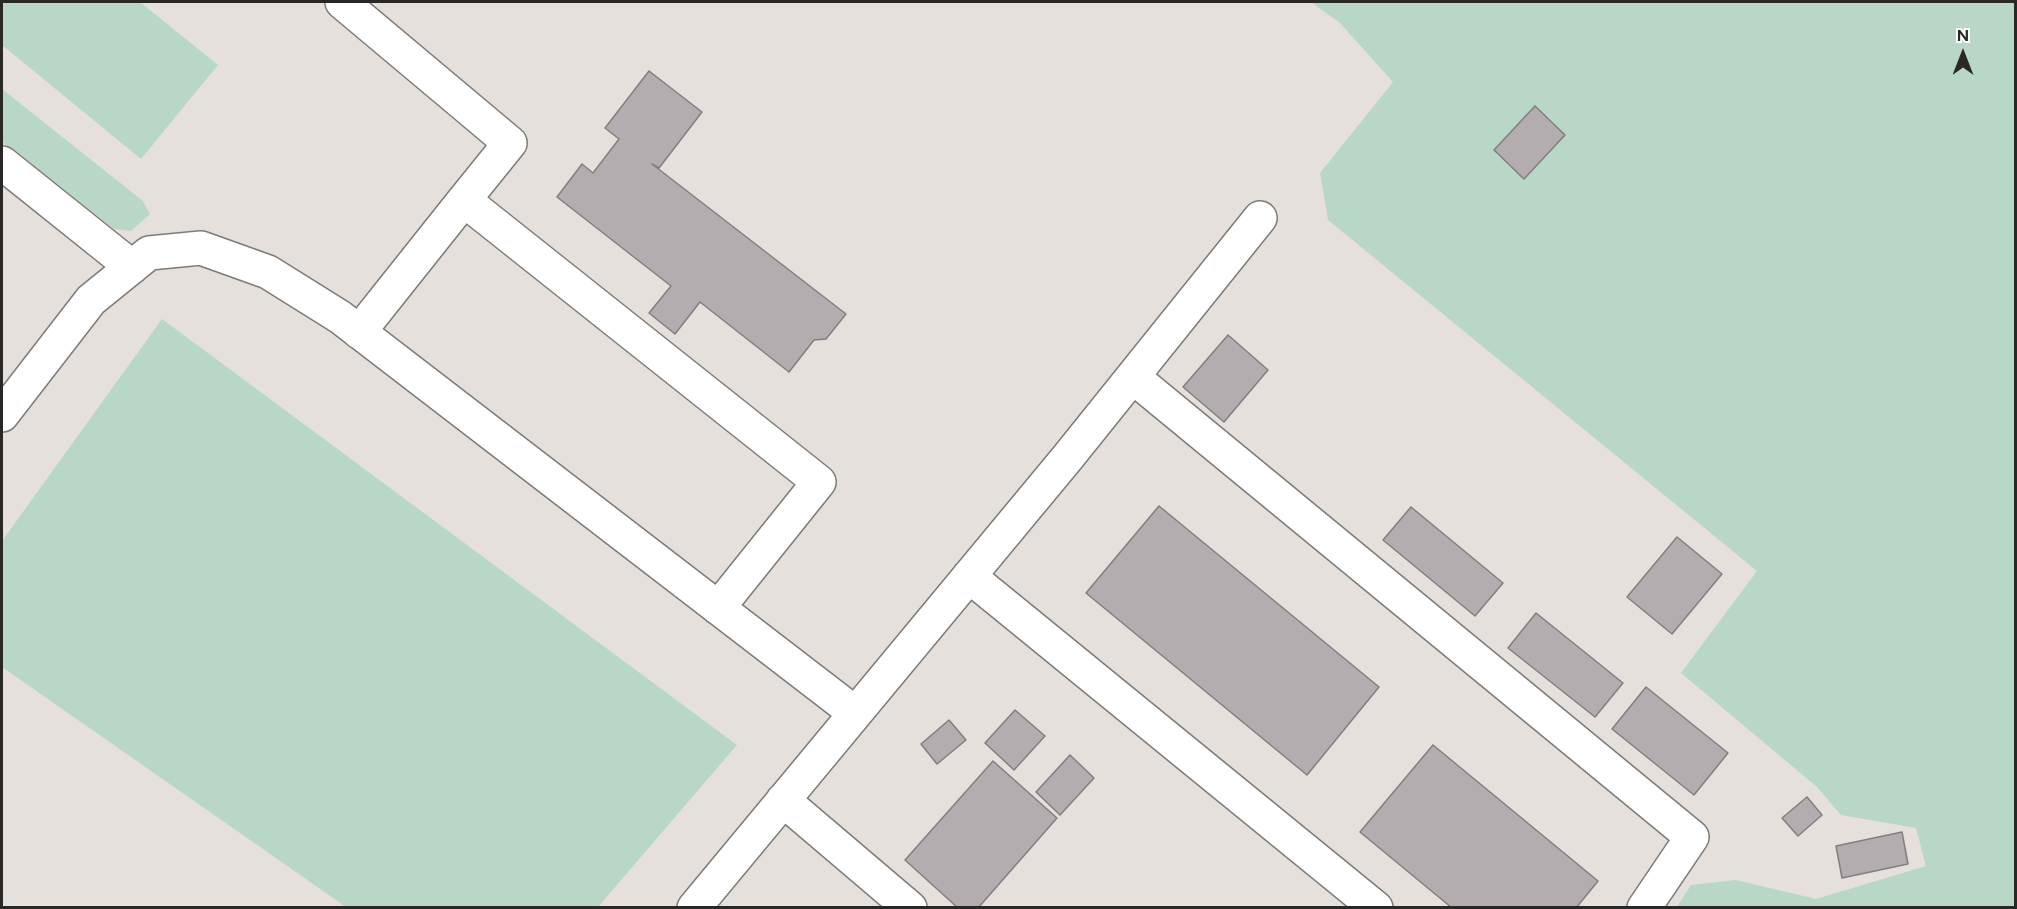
<!DOCTYPE html>
<style>
body{margin:0}
#map{position:relative;width:2017px;height:909px;overflow:hidden;background:#e5e0db;font-family:Figtree,sans-serif}
canvas{display:block}
.frame{position:absolute;inset:0;border:3px solid #2a2826;pointer-events:none}
.north{position:absolute;left:1933px;top:24px;width:60px;height:60px;-webkit-text-stroke:4px #fff;paint-order:stroke;rotate:0deg;font-size:16px;font-weight:700;line-height:24px;text-align:center;color:#2a2826}
.north::after{content:'';display:block;margin:auto;width:21px;height:27px;background:#2a2826;clip-path:polygon(50% 0,100% 100%,50% 72%,0 100%)}
</style>
<div id="map">
<canvas width="2017" height="909"></canvas>
<div class="frame"></div>
<div class="north">N</div>
</div>
<script>
const g = document.querySelector('canvas').getContext('2d');
g.lineJoin = 'round';
function fill(path, color) { g.fillStyle = color; g.fill(path, 'evenodd'); }
const poly = rows => new Path2D(rows.map(r => 'M' + r).join(''));
function trace(path, color, width, dash) { g.strokeStyle = color; g.lineWidth = width; g.lineCap = dash ? 'butt' : 'round'; g.setLineDash(dash || []); g.stroke(path); }
fill(poly([
 [5,2,140,2,218,65,141,159,2,45,2,6],
 [1311,2,2015,2,2015,907,1677,907,1691,885,1736,880,1816,899,1926,866,1916,828,1841,815,1817,787,1681,673,1757,571,1328,220,1320,173,1393,82,1340,23],
 [2,89,143,201,150,214,131,231,114,229,2,142],
 [162,319,737,745,598,907,346,907,2,667,2,541]
]), '#b9d7c6');
const building = poly([
 [649,71,702,112,659,168,652,164,846,314,826,339,814,340,789,372,700,302,675,334,649,313,671,286,557,197,582,164,593,173,619,139,605,128,649,71],
 [1535,106,1565,135,1524,179,1494,150,1535,106],
 [1228,335,1268,370,1224,422,1183,387,1228,335],
 [1159,506,1379,687,1307,775,1086,593,1159,506],
 [1411,507,1503,583,1475,616,1383,540,1411,507],
 [1677,537,1722,574,1672,634,1627,597,1677,537],
 [1536,613,1623,683,1595,717,1508,648,1536,613],
 [1646,687,1728,753,1694,795,1612,729,1646,687],
 [1015,710,1045,736,1014,770,985,743,1015,710],
 [949,720,966,740,937,764,921,744,949,720],
 [1433,745,1598,881,1576,908,1452,908,1360,832,1433,745],
 [1070,755,1094,778,1060,815,1036,792,1070,755],
 [993,761,1057,818,978,908,958,908,905,860,993,761],
 [1807,797,1822,815,1798,836,1782,818,1807,797],
 [1902,832,1908,864,1842,878,1836,846,1902,832]
]);
fill(building, '#b4adaf');
trace(building, '#847d7f', 1.5);
const minor = poly([
 [342,2,510,143,464,200],
 [2,163,132,267],
 [359,332,464,200,819,482,718,608],
 [1133,377,1692,837,1644,908],
 [2,415,91,300,149,253,201,248,268,272,340,317,855,713],
 [969,576,1376,908],
 [783,800,910,908],
 [694,908,1068,457,1260,218]
]);
trace(minor, '#7e7a75', 36);
trace(minor, '#fff', 33);
</script>
